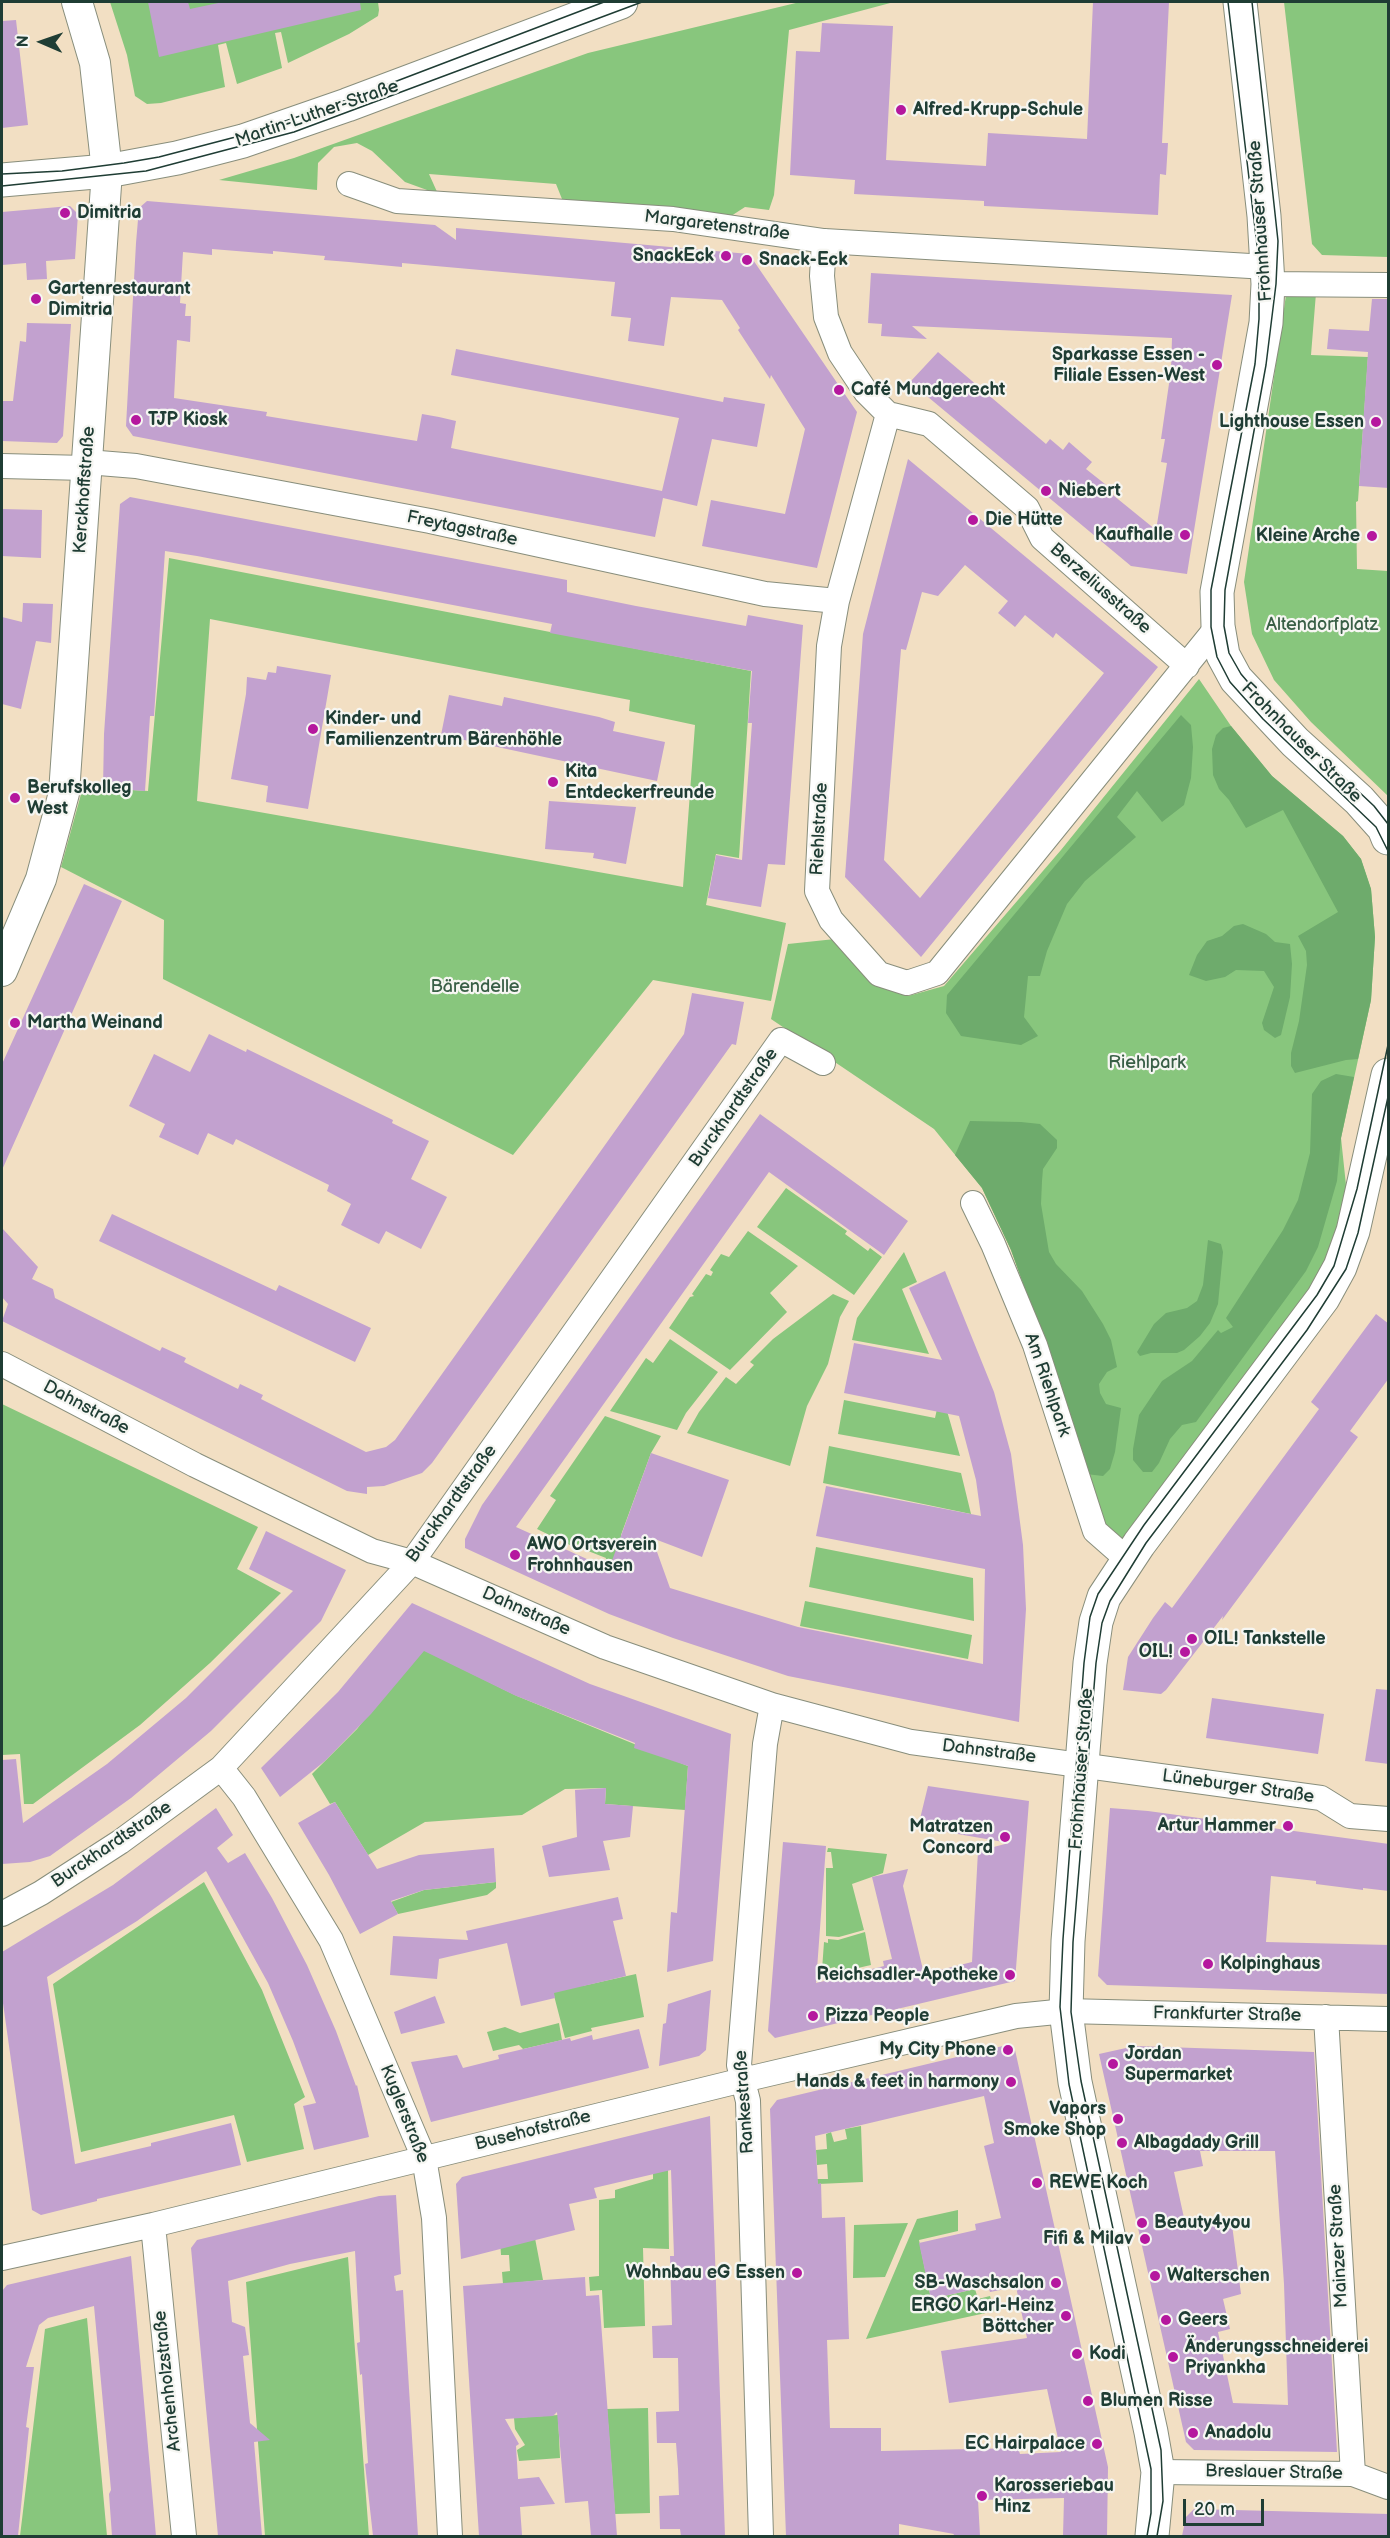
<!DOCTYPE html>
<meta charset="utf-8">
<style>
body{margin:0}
#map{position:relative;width:1390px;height:2538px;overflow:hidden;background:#f2dfc3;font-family:"Balsamiq Sans",sans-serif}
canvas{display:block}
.frame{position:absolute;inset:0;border:3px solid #1f3d34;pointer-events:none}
.north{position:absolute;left:12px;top:12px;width:60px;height:60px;-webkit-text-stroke:4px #f6f6f2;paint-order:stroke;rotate:272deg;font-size:16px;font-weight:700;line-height:24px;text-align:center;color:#1f3d34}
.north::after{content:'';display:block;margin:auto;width:21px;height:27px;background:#1f3d34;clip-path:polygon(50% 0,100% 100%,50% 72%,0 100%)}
.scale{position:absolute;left:1183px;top:2499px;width:81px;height:27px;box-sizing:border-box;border:3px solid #1f3d34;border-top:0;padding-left:8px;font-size:18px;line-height:21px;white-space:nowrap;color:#1f3d34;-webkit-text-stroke:4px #f6f6f2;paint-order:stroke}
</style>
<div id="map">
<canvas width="1390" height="2538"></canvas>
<div class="frame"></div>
<div class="north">N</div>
<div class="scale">20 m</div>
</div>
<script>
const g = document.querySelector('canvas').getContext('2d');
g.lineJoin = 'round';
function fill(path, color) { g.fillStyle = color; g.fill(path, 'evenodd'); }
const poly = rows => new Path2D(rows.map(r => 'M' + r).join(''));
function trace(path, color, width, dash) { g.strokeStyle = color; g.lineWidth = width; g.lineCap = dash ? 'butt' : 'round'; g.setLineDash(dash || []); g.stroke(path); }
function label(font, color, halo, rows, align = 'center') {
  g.font = font + ' "Balsamiq Sans",sans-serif'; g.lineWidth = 4.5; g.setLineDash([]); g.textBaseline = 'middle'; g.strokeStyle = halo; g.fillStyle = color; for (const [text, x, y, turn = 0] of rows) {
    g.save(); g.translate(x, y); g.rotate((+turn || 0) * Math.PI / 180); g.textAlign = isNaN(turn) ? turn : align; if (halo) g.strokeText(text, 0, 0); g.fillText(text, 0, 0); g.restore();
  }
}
fill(poly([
 [110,2,187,2,187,3,196,2,378,2,379,10,378,16,349,34,288,63,281,32,275,33,282,68,237,84,226,43,218,45,225,87,161,103,147,104,135,96,127,55],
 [800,2,894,2,789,30,774,195,769,210,745,207,728,218,564,204,556,184,429,174,438,194,405,182,372,151,357,143,334,147,318,163,317,190,219,180,294,158,588,53],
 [1284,2,1388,2,1388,257,1322,255,1312,244],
 [1316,293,1311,355,1368,357,1358,501,1356,502,1357,569,1388,571,1388,796,1311,722,1274,680,1252,634,1244,582,1286,295],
 [169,558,751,671,739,858,716,854,706,905,786,923,771,1001,653,980,513,1155,163,979,164,920,61,867,83,787,148,791],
 [210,619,630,700,629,711,695,725,683,887,197,801],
 [1199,679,1231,726,1272,776,1343,836,1361,859,1371,889,1375,937,1371,1000,1341,1138,1351,1232,1338,1268,1119,1548,1101,1521,1054,1370,1011,1250,982,1188,934,1129,771,1019,788,944,835,939,871,982,908,996,944,986,1061,850],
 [786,1188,847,1231,845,1234,868,1251,870,1248,882,1257,854,1295,757,1227],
 [748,1231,798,1266,770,1293,787,1312,730,1370,669,1328,690,1297,694,1296,692,1294,706,1274,711,1276,713,1272,710,1270,721,1254,729,1257],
 [904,1252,917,1282,902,1289,929,1354,852,1340,857,1318],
 [833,1294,849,1301,840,1317,828,1364,807,1406,790,1466,687,1433,699,1412,726,1377,736,1384,754,1365,750,1362,773,1339],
 [670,1339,718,1372,686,1413,677,1430,610,1411,646,1358,653,1363],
 [844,1400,935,1418,937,1409,947,1411,960,1456,838,1434],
 [2,1404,258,1527,237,1569,281,1593,210,1663,140,1725,33,1804,24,1804,20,1754,2,1755],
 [605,1416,661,1436,651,1453,621,1535,623,1571,605,1563,606,1558,583,1549,573,1541,570,1545,537,1529,556,1500,550,1496],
 [829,1446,961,1473,971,1514,823,1483],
 [816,1547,973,1578,974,1621,809,1587],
 [805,1601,972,1635,968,1659,800,1626],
 [420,1648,517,1696,688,1766,685,1810,605,1804,606,1788,565,1789,522,1815,425,1822,368,1855,335,1802,330,1804,312,1774,357,1729],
 [828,1848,887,1854,883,1873,852,1884,864,1930,839,1937,826,1936,826,1868,833,1868,831,1852,827,1852],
 [204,1882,262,1990,305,2097,294,2104,304,2149,247,2162,234,2115,81,2152,53,1984],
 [496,1882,496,1888,487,1895,398,1914,391,1902,424,1890],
 [865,1932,871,1965,836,1973,835,1967,822,1970,824,1942,828,1943,828,1939,838,1940],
 [636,1974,644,2017,591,2028,592,2031,565,2038,551,1984,582,1986],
 [559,2023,562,2040,523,2049,519,2045,493,2051,487,2032,505,2027,520,2033],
 [861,2126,863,2182,818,2184,817,2179,828,2179,827,2164,817,2165,816,2150,827,2149,826,2134,831,2132,834,2142,847,2139,845,2129],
 [668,2169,669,2249,643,2248,645,2326,604,2328,602,2290,590,2291,589,2277,599,2276,599,2200,615,2198,615,2190,653,2179,653,2170],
 [958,2210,958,2231,919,2240,931,2299,975,2289,978,2299,990,2296,995,2311,866,2339,917,2219],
 [908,2223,885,2277,853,2278,854,2225],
 [534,2233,543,2280,503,2284,502,2272,510,2271,509,2255,501,2255,500,2239],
 [348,2257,369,2536,265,2536,246,2282],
 [87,2318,107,2536,20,2536,45,2329],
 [648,2408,650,2513,615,2514,607,2409],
 [558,2415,560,2458,519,2461,517,2450,525,2445,515,2429,514,2418]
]), '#88c67d');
fill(poly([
 [1181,715,1191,725,1193,747,1191,778,1184,805,1162,822,1137,791,1117,817,1136,837,1085,881,1067,904,1047,951,1040,976,1028,976,1024,1017,1038,1036,1021,1045,961,1036,946,1013,947,995],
 [1231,726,1272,776,1343,836,1361,859,1371,889,1375,937,1371,1000,1358,1059,1346,1060,1295,1073,1291,1066,1291,1053,1299,1021,1307,965,1306,951,1298,936,1338,912,1283,810,1246,828,1229,800,1219,789,1213,775,1212,749,1216,735,1223,728],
 [1243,924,1266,934,1275,942,1290,944,1292,964,1290,997,1281,1035,1275,1038,1264,1030,1262,1023,1274,987,1264,971,1236,970,1225,977,1206,981,1189,975,1197,955,1207,941,1222,936,1234,926],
 [1336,1074,1354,1077,1341,1138,1337,1181,1318,1247,1306,1271,1196,1422,1182,1425,1170,1439,1159,1463,1152,1472,1143,1472,1133,1460,1133,1449,1139,1415,1162,1381,1192,1361,1218,1330,1221,1333,1233,1327,1226,1318,1283,1230,1298,1200,1310,1153,1312,1094,1321,1081],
 [970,1121,1021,1122,1040,1124,1057,1140,1057,1148,1043,1169,1042,1181,1041,1204,1049,1252,1056,1264,1082,1291,1103,1324,1111,1340,1117,1367,1107,1372,1099,1384,1100,1393,1106,1404,1121,1408,1115,1452,1110,1469,1103,1476,1086,1474,1054,1370,1011,1250,982,1188,955,1155],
 [1208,1240,1221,1244,1223,1252,1218,1304,1210,1323,1200,1336,1184,1350,1177,1353,1151,1353,1140,1356,1137,1352,1154,1324,1166,1313,1187,1308,1197,1301,1203,1285]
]), '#6eab6c');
fill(poly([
 [148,2,188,2,190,9,223,2,360,2,361,10,159,57],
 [1093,2,1169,2,1162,143,1168,143,1166,175,1160,174,1158,215,984,206,984,201,854,194,855,180,790,175,796,51,820,52,822,23,893,26,886,160,986,166,988,133,1087,139],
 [16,20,28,125,2,128,2,21],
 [147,201,435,225,456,240,456,228,749,254,857,412,817,568,702,546,711,500,785,514,805,429,771,375,770,379,738,330,740,328,722,300,671,297,664,346,628,341,631,318,611,316,615,282,402,263,402,267,349,262,324,260,325,256,273,251,273,254,212,249,212,255,183,252,180,303,186,304,185,316,191,316,190,342,177,340,174,398,267,412,266,416,417,441,422,414,439,417,456,421,451,448,662,491,679,418,451,375,456,349,723,402,724,397,765,404,757,447,712,439,697,506,663,498,655,537,133,436,126,426,136,243,139,208],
 [70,206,78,214,75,259,46,261,47,279,27,280,26,263,2,265,2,212],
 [871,273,1232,295,1187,574,1131,566,910,382,938,352,1046,444,1050,439,1063,450,1069,442,1092,462,1086,469,1110,488,1108,491,1156,530,1167,463,1161,462,1165,439,1161,439,1171,370,1172,338,912,326,927,339,881,336,882,324,868,323],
 [1372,299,1389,299,1389,488,1359,486,1368,352,1327,349,1329,329,1369,331],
 [27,323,71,324,63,436,57,443,2,441,2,401,13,401,20,341,26,342],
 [908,459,1158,667,921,957,845,877,863,634],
 [965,565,1008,601,998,613,1015,627,1025,615,1053,638,1056,633,1104,673,920,898,884,860,901,649,906,650,922,592,938,596],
 [130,497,567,580,567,592,636,606,746,626,748,615,803,625,785,865,768,864,761,907,708,898,716,855,742,860,752,723,748,723,752,671,550,633,552,624,197,556,165,551,154,716,150,716,145,791,103,788,104,734,120,504],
 [2,509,42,510,41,558,2,556],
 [23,603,53,604,51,643,36,641,21,709,2,704,2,617,22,622],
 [277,666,331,675,308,809,266,802,268,786,231,779,246,694,247,677,266,680,268,672,276,673],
 [449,695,502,706,504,697,599,717,615,722,613,731,665,742,657,781,441,735],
 [549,801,636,807,626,864,593,858,594,853,545,849],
 [84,884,122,901,2,1170,2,1064],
 [692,993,744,1002,736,1045,732,1044,432,1463,422,1473,384,1486,367,1487,367,1494,347,1491,2,1321,8,1304,2,1297,2,1228,38,1267,32,1279,53,1289,55,1298,160,1351,162,1347,186,1358,184,1362,238,1389,240,1384,263,1395,261,1399,366,1452,386,1447,395,1440,684,1034],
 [209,1034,246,1052,247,1049,393,1120,392,1123,429,1141,411,1179,447,1197,421,1249,386,1231,379,1244,341,1225,351,1204,327,1191,329,1185,236,1139,233,1145,208,1133,198,1155,159,1137,165,1124,129,1106,154,1054,190,1072],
 [760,1114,908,1221,884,1255,769,1172,516,1527,609,1569,651,1453,729,1480,702,1557,652,1538,670,1588,798,1627,983,1664,985,1569,816,1536,826,1486,981,1516,976,1480,959,1416,844,1393,854,1343,942,1360,909,1288,945,1271,994,1392,1011,1454,1023,1545,1026,1609,1019,1722,788,1676,673,1638,609,1614,465,1548,465,1539,482,1505],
 [112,1214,276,1291,279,1285,371,1328,355,1362,99,1241],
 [1376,1314,1389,1324,1389,1378,1350,1431,1358,1437,1222,1620,1223,1616,1166,1690,1161,1694,1123,1690,1128,1657,1153,1618,1165,1602,1172,1608,1319,1409,1311,1402],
 [266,1531,346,1570,321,1621,211,1731,131,1798,50,1856,30,1862,2,1864,2,1760,16,1759,23,1823,107,1764,186,1698,293,1591,249,1569],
 [412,1603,590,1684,731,1734,713,1961,667,1972,671,1912,677,1913,688,1766,634,1748,635,1743,514,1695,424,1651,371,1714,325,1761,280,1797,261,1768,338,1692],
 [1376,1689,1389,1690,1389,1764,1365,1761],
 [1212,1698,1324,1714,1318,1754,1206,1738],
 [928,1786,1029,1801,1015,1981,775,2038,768,2031,783,1842,826,1846,816,1983,884,1966,883,1961,892,1959,872,1877,908,1869,903,1886,924,1974,972,1962,978,1851,1009,1843,918,1827],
 [606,1788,605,1804,633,1806,630,1837,603,1841,610,1870,549,1877,542,1846,577,1837,575,1790],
 [335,1802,377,1869,419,1855,494,1848,496,1882,424,1890,391,1901,398,1914,360,1934,329,1875,298,1823],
 [216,1808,233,1835,217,1848,228,1863,245,1853,272,1898,307,1965,336,2031,356,2086,357,2085,369,2137,314,2150,303,2106,316,2103,293,2041,268,1983,206,1871,137,1921,47,1977,75,2164,151,2146,151,2143,231,2123,241,2165,97,2199,97,2201,41,2215,32,2210,2,1996,2,1952,113,1885],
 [1110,1808,1148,1811,1389,1844,1389,1891,1363,1888,1363,1890,1316,1884,1316,1881,1271,1876,1266,1942,1389,1945,1389,1994,1107,1985,1098,1976],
 [618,1897,623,1919,613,1921,626,1976,554,1993,555,1998,521,2006,507,1943,439,1959,437,1979,390,1975,393,1936,468,1940,466,1931],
 [711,1990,706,2050,699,2056,659,2066,663,2024,666,2023,668,2004],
 [435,1996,445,2023,401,2034,394,2012],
 [639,2029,649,2068,431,2122,411,2062,457,2055,463,2068,499,2059,498,2055,570,2038,571,2041,592,2035,593,2040],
 [1007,2045,1015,2050,1108,2467,1107,2536,1063,2536,1064,2498,978,2500,980,2536,953,2536,954,2534,899,2524,899,2536,786,2536,770,2109,777,2100],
 [984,2096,994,2143,984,2146,1001,2218,975,2224,976,2230,919,2243,931,2299,988,2286,990,2292,1016,2287,1027,2338,941,2351,949,2403,1047,2389,1061,2452,1020,2454,1018,2448,881,2451,881,2428,830,2428,827,2340,849,2339,845,2217,822,2218,821,2183,818,2184,815,2136],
 [1135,2046,1314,2052,1337,2452,1194,2450,1186,2442,1099,2054],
 [1200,2151,1275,2151,1284,2284,1288,2405,1233,2403,1218,2332,1230,2329,1223,2299,1241,2294,1231,2217,1186,2227,1174,2172,1203,2166],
 [710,2116,725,2536,681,2536,680,2529,660,2529,659,2496,679,2495,678,2469,676,2443,657,2443,656,2412,679,2411,678,2358,653,2358,652,2326,672,2325,670,2256,674,2256,671,2170,594,2188,597,2198,569,2204,575,2230,461,2259,456,2184,462,2177],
 [396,2195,401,2274,394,2276,396,2291,403,2290,418,2536,373,2536,365,2464,368,2463,362,2374,360,2375,357,2343,360,2342,355,2251,290,2264,228,2281,232,2322,245,2327,249,2355,243,2356,250,2423,270,2440,254,2442,262,2536,218,2536,191,2248,197,2240,379,2196],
 [131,2256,156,2536,112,2536,109,2494,111,2490,94,2306,48,2318,39,2325,26,2367,34,2367,26,2427,29,2428,18,2536,2,2536,2,2291,7,2285],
 [585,2277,586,2296,599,2295,617,2536,591,2536,588,2501,565,2503,557,2412,553,2416,505,2419,519,2444,516,2446,518,2479,539,2477,555,2504,520,2507,522,2535,479,2536,463,2286],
 [1194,2509,1389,2514,1389,2536,1182,2536,1186,2517]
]), '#c2a1cf');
const minor = poly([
 [349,184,397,201,673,219,824,241,1267,267],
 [824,241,822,276,826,317,840,353,866,392,888,414,929,424,1027,508,1042,538,1187,666],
 [1268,284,1388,285],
 [888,414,837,601,829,646,817,891,831,920,879,974,907,983,937,973,1218,626],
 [87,462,136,466,430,521,765,594,837,601],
 [2,466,86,468],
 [973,1203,993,1244,1035,1345,1095,1531,1128,1560],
 [2,1364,195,1465,372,1551,412,1562,605,1647,772,1705,911,1742,1321,1798,1350,1816,1388,1819],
 [221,1768,244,1797,331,1940,424,2158,434,2218,450,2536],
 [2,1914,41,1893,120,1842,221,1768,412,1562,781,1040,823,1063],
 [1326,2017,1353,2474],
 [153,2225,184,2536],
 [2,2258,153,2225,743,2080,1016,2016,1066,2011,1388,2019],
 [1158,2472,1353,2474,1388,2487],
 [761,2536,748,2101,739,2065,765,1744,772,1705]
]);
const tertiary = poly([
 [2,971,41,879,64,793,107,171,95,63,77,2]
]);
const secondary = poly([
 [1240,2,1264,216,1268,284,1266,323,1217,592,1218,626,1223,655,1236,679,1295,742,1359,800,1384,828,1388,838],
 [2,180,107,171,177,158,243,141,347,105,621,2],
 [1152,2536,1158,2472,1151,2432,1075,2082,1066,2011,1068,1941,1090,1663,1096,1622,1104,1597,1139,1544,1323,1298,1340,1267,1353,1231,1388,1075]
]);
trace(minor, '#888e7c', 26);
trace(tertiary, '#888e7c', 32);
trace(secondary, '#888e7c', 35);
trace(minor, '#fff', 24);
trace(tertiary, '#fff', 30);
trace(secondary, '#fff', 33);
trace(poly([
 [1228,2,1259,262,1259,319,1255,364,1211,590,1211,627,1217,657,1230,682,1263,719,1376,827,1388,851],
 [1252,2,1278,241,1276,284,1266,365,1225,590,1224,626,1229,653,1241,674,1270,708,1374,806,1388,824],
 [2,174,62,171,124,163,159,157,247,134,347,100,604,2],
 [2,186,146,171,294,132,642,2],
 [1147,2536,1151,2513,1151,2469,1069,2084,1060,2007,1063,1939,1084,1663,1090,1617,1098,1594,1144,1525,1317,1295,1334,1266,1357,1189,1388,1045],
 [1157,2536,1163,2501,1161,2450,1081,2081,1071,2012,1073,1942,1096,1663,1102,1623,1110,1601,1146,1543,1307,1330,1346,1269,1358,1233,1388,1097]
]), '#1f3d34', 1.5);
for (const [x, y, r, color] of [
 [901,110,6,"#b5179e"],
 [65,213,6,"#b5179e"],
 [726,256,6,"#b5179e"],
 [747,260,6,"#b5179e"],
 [36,299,6,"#b5179e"],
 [1217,365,6,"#b5179e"],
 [839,390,6,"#b5179e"],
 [136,420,6,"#b5179e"],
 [1376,422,6,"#b5179e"],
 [1046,491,6,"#b5179e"],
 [973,520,6,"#b5179e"],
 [1185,535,6,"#b5179e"],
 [1372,536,6,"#b5179e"],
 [313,729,6,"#b5179e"],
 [553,782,6,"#b5179e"],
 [15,798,6,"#b5179e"],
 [15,1023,6,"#b5179e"],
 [515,1555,6,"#b5179e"],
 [1192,1639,6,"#b5179e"],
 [1185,1652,6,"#b5179e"],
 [1288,1826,6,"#b5179e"],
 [1005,1837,6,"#b5179e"],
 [1208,1964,6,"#b5179e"],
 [1010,1975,6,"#b5179e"],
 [813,2016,6,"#b5179e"],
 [1008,2050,6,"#b5179e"],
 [1113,2064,6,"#b5179e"],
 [1011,2082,6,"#b5179e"],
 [1118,2119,6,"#b5179e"],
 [1122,2143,6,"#b5179e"],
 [1037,2183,6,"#b5179e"],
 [1142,2223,6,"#b5179e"],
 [1145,2239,6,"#b5179e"],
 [797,2273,6,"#b5179e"],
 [1155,2276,6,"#b5179e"],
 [1056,2283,6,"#b5179e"],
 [1066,2316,6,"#b5179e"],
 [1166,2320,6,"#b5179e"],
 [1077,2354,6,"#b5179e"],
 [1173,2357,6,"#b5179e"],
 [1088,2401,6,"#b5179e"],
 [1193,2433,6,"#b5179e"],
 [1097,2444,6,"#b5179e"],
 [982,2496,6,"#b5179e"]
]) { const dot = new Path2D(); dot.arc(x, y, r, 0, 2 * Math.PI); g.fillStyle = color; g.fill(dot); trace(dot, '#f6f6f2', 2); }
label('bold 18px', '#1f3d34', '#f6f6f2', [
 ["Alfred-Krupp-Schule",913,110],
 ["Dimitria",77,213],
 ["SnackEck",714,256,"right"],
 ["Snack-Eck",759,260],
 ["Gartenrestaurant",48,289],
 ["Dimitria",48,310],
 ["Sparkasse Essen -",1205,355,"right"],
 ["Filiale Essen-West",1205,376,"right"],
 ["Café Mundgerecht",851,390],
 ["TJP Kiosk",148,420],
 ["Lighthouse Essen",1364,422,"right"],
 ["Niebert",1058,491],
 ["Die Hütte",985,520],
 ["Kaufhalle",1173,535,"right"],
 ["Kleine Arche",1360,536,"right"],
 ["Kinder- und",325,719],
 ["Familienzentrum Bärenhöhle",325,740],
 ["Kita",565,772],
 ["Entdeckerfreunde",565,793],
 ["Berufskolleg",27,788],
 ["West",27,809],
 ["Martha Weinand",27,1023],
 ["AWO Ortsverein",527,1545],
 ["Frohnhausen",527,1566],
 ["OIL! Tankstelle",1204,1639],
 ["OIL!",1173,1652,"right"],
 ["Artur Hammer",1276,1826,"right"],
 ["Matratzen",993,1827,"right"],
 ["Concord",993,1848,"right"],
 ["Kolpinghaus",1220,1964],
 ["Reichsadler-Apotheke",998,1975,"right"],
 ["Pizza People",825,2016],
 ["My City Phone",996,2050,"right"],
 ["Jordan",1125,2054],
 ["Supermarket",1125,2075],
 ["Hands & feet in harmony",999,2082,"right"],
 ["Vapors",1106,2109,"right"],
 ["Smoke Shop",1106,2130,"right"],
 ["Albagdady Grill",1134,2143],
 ["REWE Koch",1049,2183],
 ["Beauty4you",1154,2223],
 ["Fifi & Milav",1133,2239,"right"],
 ["Wohnbau eG Essen",785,2273,"right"],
 ["Walterschen",1167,2276],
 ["SB-Waschsalon",1044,2283,"right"],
 ["ERGO Karl-Heinz",1054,2306,"right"],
 ["Böttcher",1054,2327,"right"],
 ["Geers",1178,2320],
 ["Änderungsschneiderei",1185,2347],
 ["Priyankha",1185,2368],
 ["Kodi",1089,2354],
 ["Blumen Risse",1100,2401],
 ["Anadolu",1205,2433],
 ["EC Hairpalace",1085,2444,"right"],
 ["Karosseriebau",994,2486],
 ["Hinz",994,2507]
], 'left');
label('18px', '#1f3d34', '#f6f6f2', [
 ["Martin-Luther-Straße",317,114,-19],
 ["Frohnhauser Straße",1261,221,-94],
 ["Margaretenstraße",717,226,7],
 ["Kerckhoffstraße",85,490,-86],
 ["Freytagstraße",462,529,12],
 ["Berzeliusstraße",1100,589,41],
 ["Frohnhauser Straße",1301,743,45],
 ["Riehlstraße",820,829,-87],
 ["Burckhardtstraße",734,1108,-55],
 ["Am Riehlpark",1047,1385,71],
 ["Dahnstraße",86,1408,28],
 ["Burckhardtstraße",452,1504,-54],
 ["Dahnstraße",526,1612,24],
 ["Dahnstraße",989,1752,7],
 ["Frohnhauser Straße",1082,1769,-86],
 ["Lüneburger Straße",1238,1787,8],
 ["Burckhardtstraße",112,1845,-34],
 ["Frankfurter Straße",1227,2015,1],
 ["Rankestraße",745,2102,-94],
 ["Kuglerstraße",404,2114,68],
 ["Busehofstraße",533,2131,-14],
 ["Mainzer Straße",1339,2246,-93],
 ["Archenholzstraße",168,2381,-96],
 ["Breslauer Straße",1274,2473,1]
]);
label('18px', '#395f46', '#f6f6f2', [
 ["Altendorfplatz",1322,625],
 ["Bärendelle",475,987],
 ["Riehlpark",1147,1063]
]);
</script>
